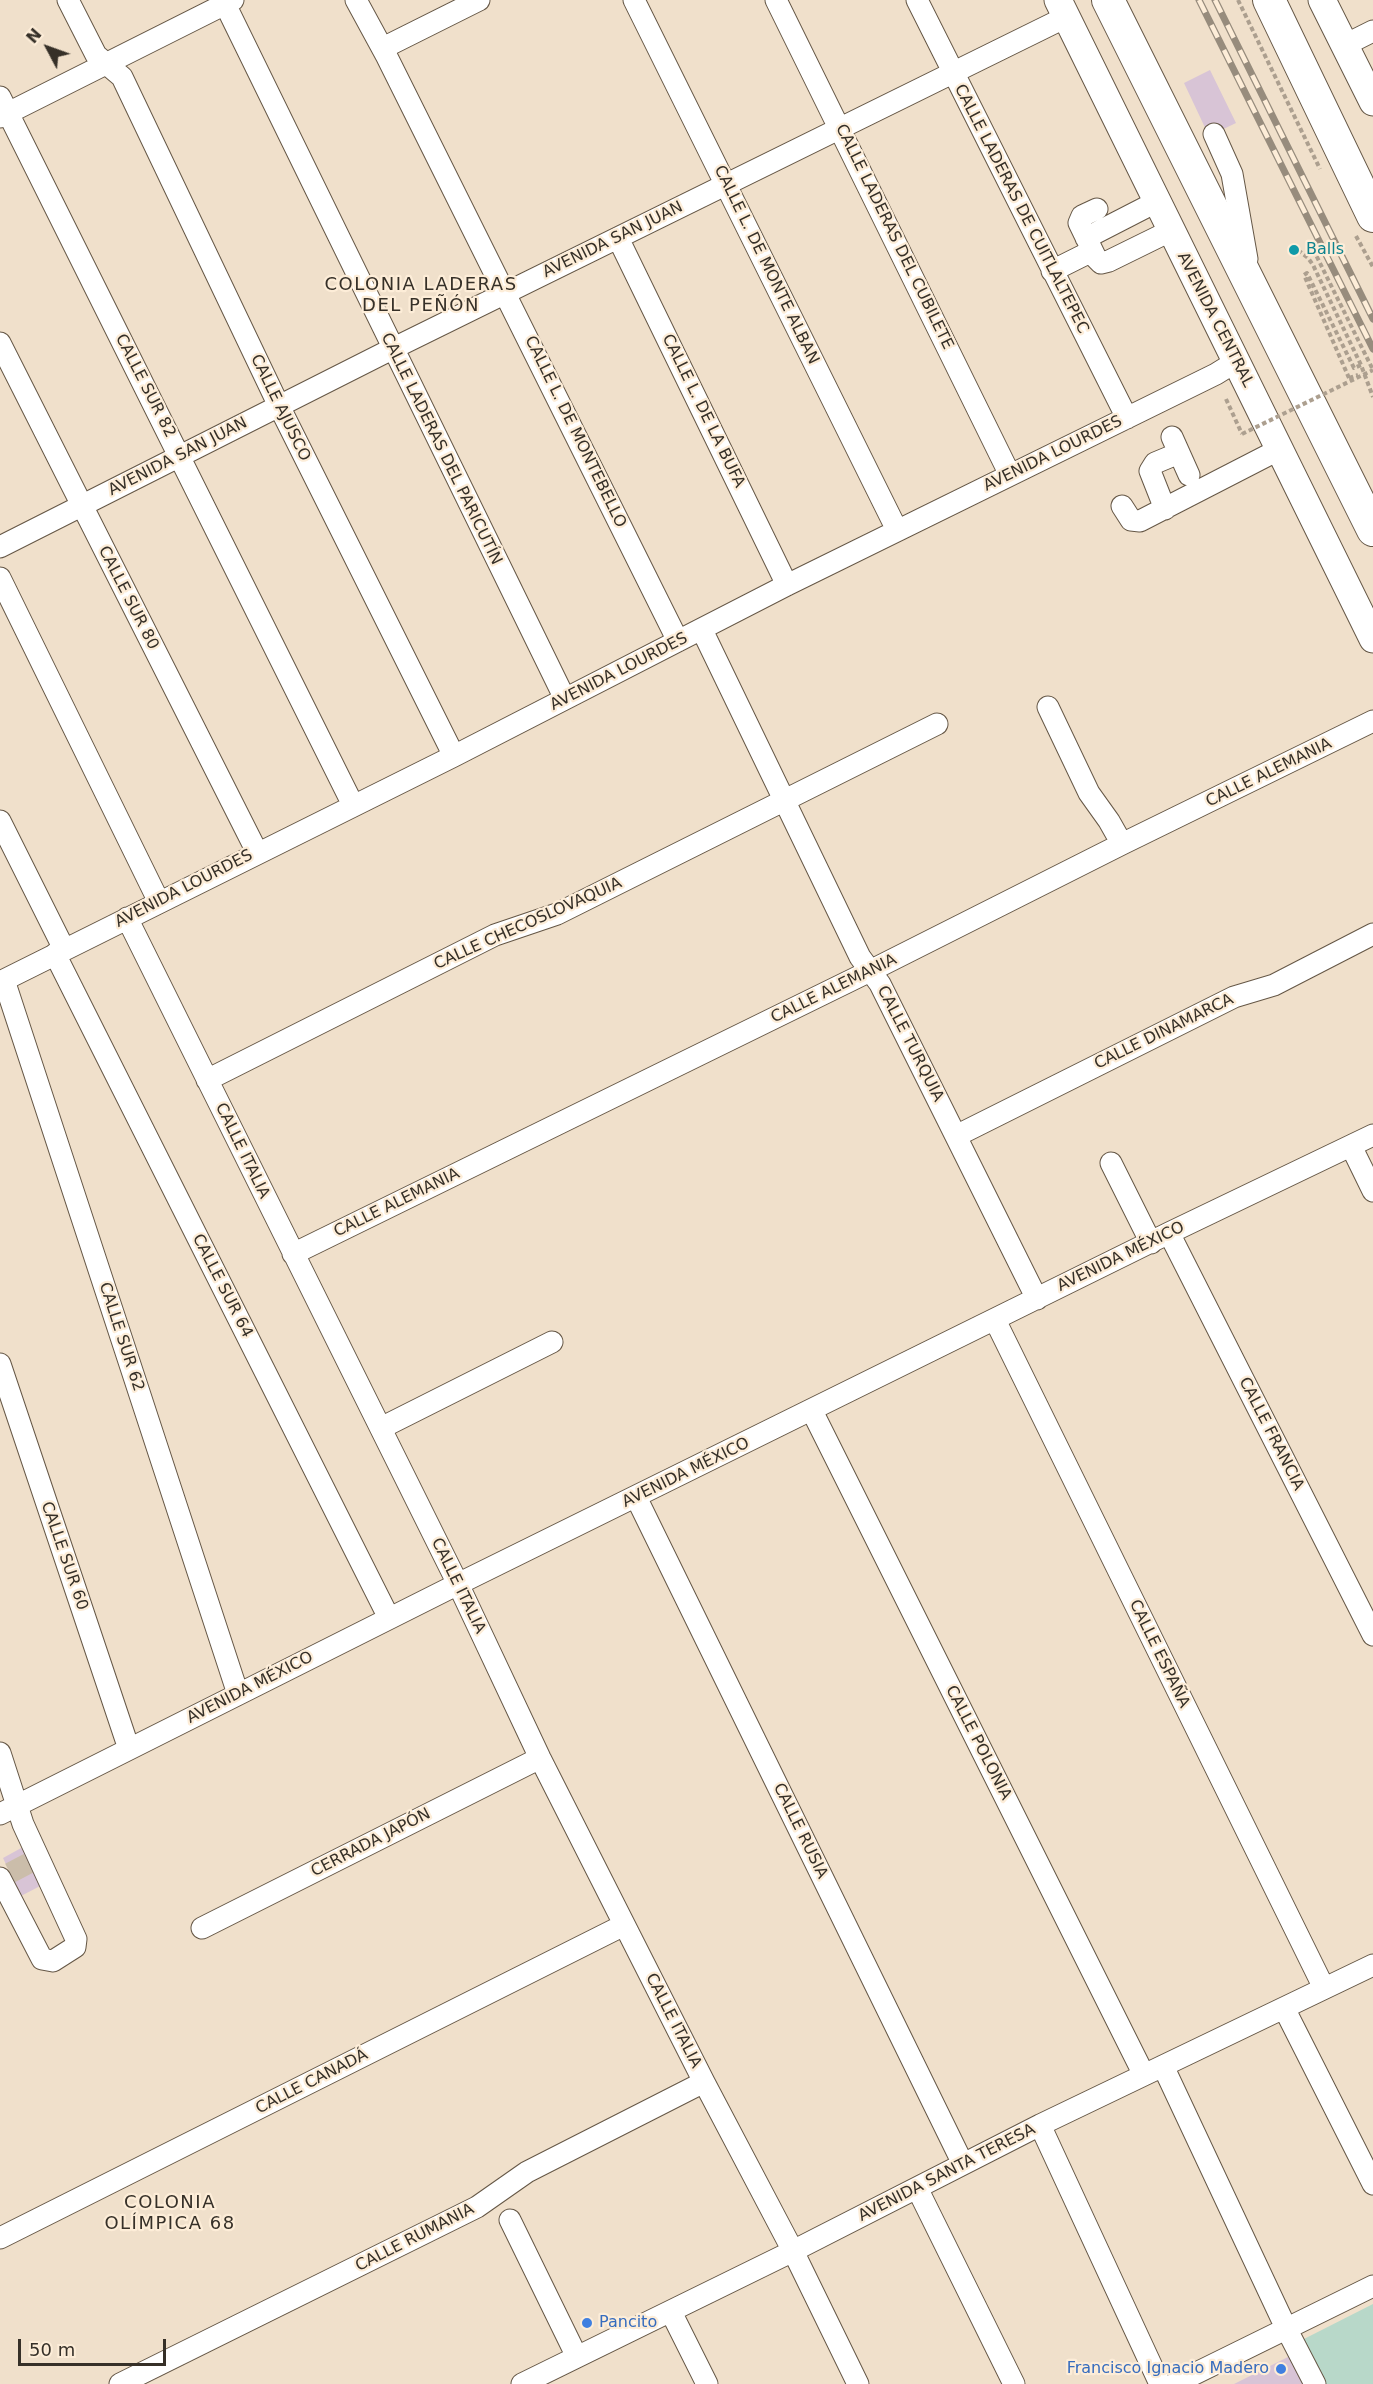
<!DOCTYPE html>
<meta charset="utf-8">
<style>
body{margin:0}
#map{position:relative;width:1373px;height:2384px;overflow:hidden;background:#f0e0cb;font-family:"DejaVu Sans",sans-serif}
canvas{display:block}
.north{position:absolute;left:18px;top:18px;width:60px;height:60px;-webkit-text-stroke:4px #fdedd8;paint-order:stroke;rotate:311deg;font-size:16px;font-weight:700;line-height:24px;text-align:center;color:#363028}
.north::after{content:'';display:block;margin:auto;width:21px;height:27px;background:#363028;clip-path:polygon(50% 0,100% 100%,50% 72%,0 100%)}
.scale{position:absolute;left:18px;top:2339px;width:148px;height:27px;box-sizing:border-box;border:3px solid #363028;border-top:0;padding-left:8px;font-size:18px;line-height:21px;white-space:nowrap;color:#363028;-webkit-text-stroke:4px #fdedd8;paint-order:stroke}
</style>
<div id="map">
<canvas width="1373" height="2384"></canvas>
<div class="north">N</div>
<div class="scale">50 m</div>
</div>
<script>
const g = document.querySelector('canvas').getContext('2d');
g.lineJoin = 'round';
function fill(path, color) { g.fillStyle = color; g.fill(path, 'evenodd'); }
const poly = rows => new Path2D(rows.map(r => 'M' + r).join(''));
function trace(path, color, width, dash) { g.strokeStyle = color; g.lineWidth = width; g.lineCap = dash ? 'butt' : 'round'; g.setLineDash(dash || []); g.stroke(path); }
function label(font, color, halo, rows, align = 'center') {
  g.font = font + ' "DejaVu Sans",sans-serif'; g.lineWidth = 4.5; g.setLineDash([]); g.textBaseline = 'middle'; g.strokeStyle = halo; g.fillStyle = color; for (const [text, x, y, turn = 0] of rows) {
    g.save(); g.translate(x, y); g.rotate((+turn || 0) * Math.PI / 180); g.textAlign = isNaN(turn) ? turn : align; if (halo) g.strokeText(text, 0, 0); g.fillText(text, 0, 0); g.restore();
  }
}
fill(poly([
 [1373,2304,1373,2384,1324,2384,1302,2340]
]), '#b8d8c9');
fill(poly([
 [1210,70,1236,123,1209,136,1184,83],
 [23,1847,42,1885,21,1896,3,1858],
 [1292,2355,1307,2384,1234,2384]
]), '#d8c4d6');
trace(poly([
 [10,1873,31,1862]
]), '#cbbdaa', 21, [21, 10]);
const minor = poly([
 [68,0,96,55,122,77,279,406,454,756],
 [356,0,387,57,678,641],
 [634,0,897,530],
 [776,0,1010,475],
 [917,0,1127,418],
 [225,4,565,699],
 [1345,45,1373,31],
 [383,48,479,0],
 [0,97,353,805],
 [0,117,233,0],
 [1214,134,1232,174,1247,259],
 [1097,209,1082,216,1079,223,1096,258,1101,263,1109,261,1170,231],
 [618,238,787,585],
 [1086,238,1156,202],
 [1052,271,1092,251],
 [0,343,257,852],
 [1172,437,1189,475],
 [1122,506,1131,520,1140,521,1280,449],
 [1165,509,1150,471,1155,463,1179,453],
 [0,547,392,349,1066,17],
 [0,578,159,902],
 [702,630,860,957,880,984,1037,1299],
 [1048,707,1089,793,1109,821,1122,844],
 [0,821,64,949],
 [127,918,458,1584,540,1758,704,2082,793,2251,858,2384],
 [55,954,389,1618],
 [4,980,238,1694],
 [0,982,454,756,787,585,1216,374,1237,361],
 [207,1080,495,935,557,914,937,724],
 [956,1136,1234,997,1274,985,1373,934],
 [1351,1146,1373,1191],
 [1111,1163,1151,1243],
 [1169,1233,1373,1635],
 [293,1254,870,971,1122,844,1373,721],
 [995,1320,1324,1988],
 [0,1364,129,1749],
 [812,1411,1144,2075],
 [381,1428,552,1342],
 [636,1497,963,2164],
 [0,1753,23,1824,76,1939,75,1947,53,1961,42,1959,0,1878],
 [0,1814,458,1584,1169,1233,1373,1135],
 [202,1928,540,1758],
 [1284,2008,1373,2184],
 [1163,2066,1286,2328,1315,2384],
 [1040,2125,1160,2384],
 [917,2188,1014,2384],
 [510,2220,577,2357],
 [0,2238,624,1925],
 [671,2312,707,2384],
 [120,2384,477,2207,527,2172,704,2082],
 [522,2384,793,2251,1040,2125,1373,1965],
 [1174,2384,1373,2286]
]);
const major = poly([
 [1058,0,1373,639],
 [1322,0,1373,102]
]);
const highway = poly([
 [1108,0,1373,530],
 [1269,0,1373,216]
]);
trace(minor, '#655746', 23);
trace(major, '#655746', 29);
trace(highway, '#655746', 34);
trace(poly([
 [1238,0,1320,169],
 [1356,236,1373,267],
 [1310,243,1373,370],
 [1298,250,1308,258,1313,265,1361,365,1373,397],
 [1349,378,1304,275,1307,273,1354,368,1361,365],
 [1226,399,1242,434]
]), '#ac9f8f', 4, [4.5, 3]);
trace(minor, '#fff', 21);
trace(major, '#fff', 27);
trace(highway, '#fff', 32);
const rail = poly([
 [1199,0,1373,349],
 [1215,0,1373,319]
]);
trace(rail, '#978c7d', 7);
trace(rail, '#fdedd8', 4.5, [14]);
trace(poly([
 [1349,378,1358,375],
 [1242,434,1373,370]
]), '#ac9f8f', 4, [4.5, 3]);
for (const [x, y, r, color] of [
 [1294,250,6,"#0f9aa8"],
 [587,2323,6,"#3f7fe0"],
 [1281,2369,6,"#3f7fe0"]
]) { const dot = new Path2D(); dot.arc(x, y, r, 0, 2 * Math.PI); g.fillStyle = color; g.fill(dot); trace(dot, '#fdedd8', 2); }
label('16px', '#363028', '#fdedd8', [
 ["CALLE LADERAS DE CUITLALTEPEC",1021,209,63],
 ["CALLE LADERAS DEL CUBILETE",894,237,64],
 ["AVENIDA SAN JUAN",613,240,-26],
 ["CALLE L. DE MONTE ALBAN",766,265,64],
 ["AVENIDA CENTRAL",1215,320,63],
 ["CALLE SUR 82",145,386,63],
 ["CALLE AJUSCO",280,408,64],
 ["CALLE L. DE LA BUFA",703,411,64],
 ["CALLE L. DE MONTEBELLO",575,432,64],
 ["CALLE LADERAS DEL PARICUTÍN",441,449,64],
 ["AVENIDA LOURDES",1053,454,-26],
 ["AVENIDA SAN JUAN",178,457,-27],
 ["CALLE SUR 80",128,598,63],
 ["AVENIDA LOURDES",619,672,-27],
 ["CALLE ALEMANIA",1269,773,-26],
 ["AVENIDA LOURDES",184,889,-27],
 ["CALLE CHECOSLOVAQUIA",528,924,-24],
 ["CALLE ALEMANIA",834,989,-26],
 ["CALLE DINAMARCA",1164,1032,-26],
 ["CALLE TURQUIA",910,1044,63],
 ["CALLE ITALIA",242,1151,64],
 ["CALLE ALEMANIA",397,1203,-26],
 ["AVENIDA MÉXICO",1121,1257,-26],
 ["CALLE SUR 64",222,1286,63],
 ["CALLE SUR 62",121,1337,72],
 ["CALLE FRANCIA",1271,1434,63],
 ["AVENIDA MÉXICO",686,1473,-26],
 ["CALLE SUR 60",64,1556,71],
 ["CALLE ITALIA",458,1586,64],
 ["CALLE ESPAÑA",1159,1654,64],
 ["AVENIDA MÉXICO",250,1688,-27],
 ["CALLE POLONIA",978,1743,63],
 ["CALLE RUSIA",800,1831,64],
 ["CERRADA JAPÓN",371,1843,-27],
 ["CALLE ITALIA",673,2021,63],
 ["CALLE CANADÁ",312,2082,-27],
 ["AVENIDA SANTA TERESA",947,2173,-27],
 ["CALLE RUMANIA",415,2238,-27]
]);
label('16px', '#0d838f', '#fdedd8', [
 ["Balls",1306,250]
], 'left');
label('16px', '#366cbe', '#fdedd8', [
 ["Pancito",599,2323],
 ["Francisco Ignacio Madero",1269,2369,"right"]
], 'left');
g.letterSpacing = '1.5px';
label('18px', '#363028', '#fdedd8', [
 ["COLONIA LADERAS",421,285],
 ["DEL PEÑÓN",421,306],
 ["COLONIA",170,2203],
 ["OLÍMPICA 68",170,2224]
]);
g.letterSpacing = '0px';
</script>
